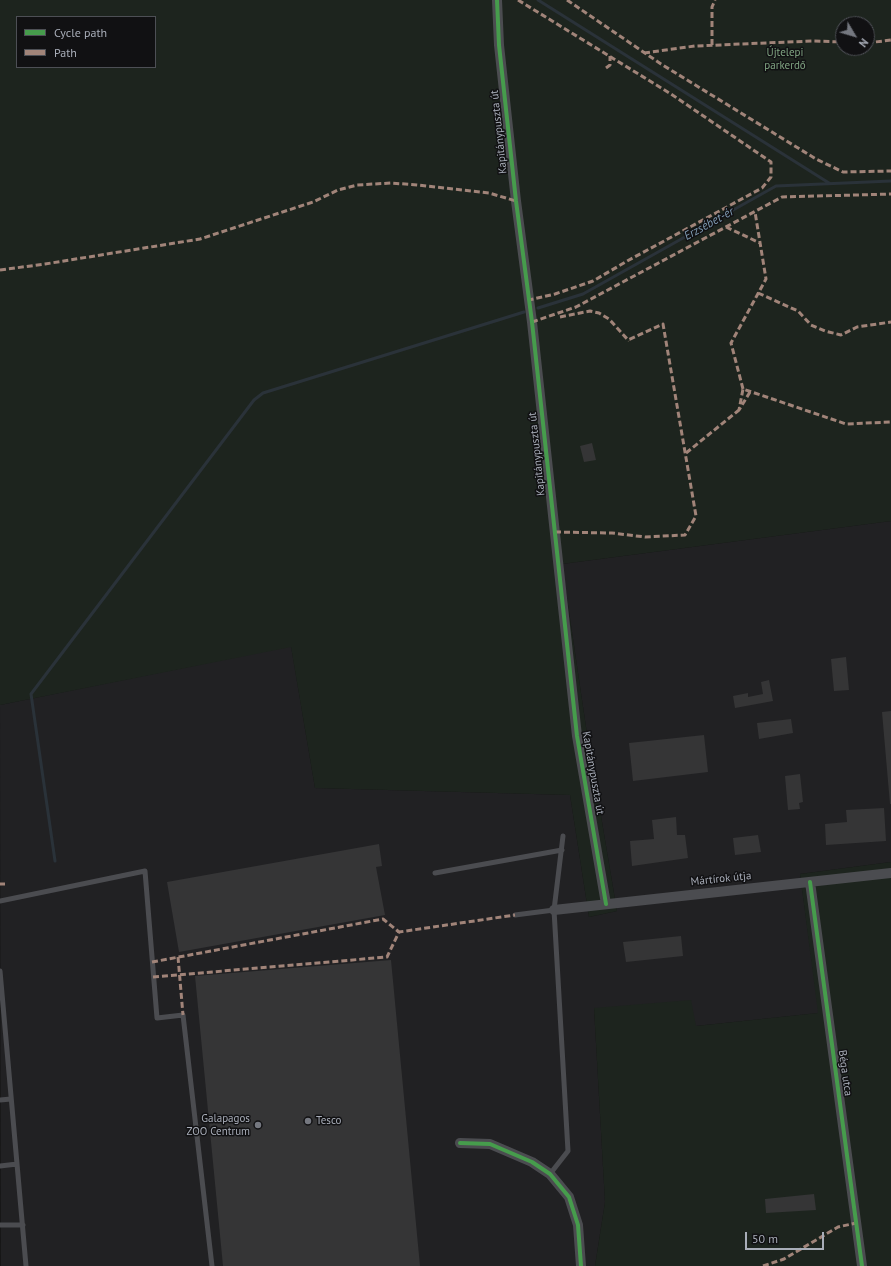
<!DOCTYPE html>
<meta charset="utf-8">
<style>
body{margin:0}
#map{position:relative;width:891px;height:1266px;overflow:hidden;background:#171717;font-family:"PT Sans",sans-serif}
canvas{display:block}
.legend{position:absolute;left:16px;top:16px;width:140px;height:52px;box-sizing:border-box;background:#111113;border:1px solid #4d4f55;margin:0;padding:5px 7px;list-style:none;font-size:12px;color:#a8adb8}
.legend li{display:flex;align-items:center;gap:8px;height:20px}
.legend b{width:20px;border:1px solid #4d4f55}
.north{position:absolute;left:835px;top:16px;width:40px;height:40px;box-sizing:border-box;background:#111113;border:1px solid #4d4f55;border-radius:50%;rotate:128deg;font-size:11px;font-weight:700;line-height:16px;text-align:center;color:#a8adb8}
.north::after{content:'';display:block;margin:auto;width:14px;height:18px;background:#757880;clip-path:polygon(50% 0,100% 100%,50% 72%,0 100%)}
.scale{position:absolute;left:745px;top:1232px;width:79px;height:18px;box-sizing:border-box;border:2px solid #a8adb8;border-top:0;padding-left:5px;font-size:12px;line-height:14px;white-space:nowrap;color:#a8adb8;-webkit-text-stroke:3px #111113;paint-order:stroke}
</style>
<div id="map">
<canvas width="891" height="1266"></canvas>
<ul class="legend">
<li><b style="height:5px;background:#469c4c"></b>Cycle path</li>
<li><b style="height:5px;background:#a18479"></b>Path</li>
</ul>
<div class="north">N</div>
<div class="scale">50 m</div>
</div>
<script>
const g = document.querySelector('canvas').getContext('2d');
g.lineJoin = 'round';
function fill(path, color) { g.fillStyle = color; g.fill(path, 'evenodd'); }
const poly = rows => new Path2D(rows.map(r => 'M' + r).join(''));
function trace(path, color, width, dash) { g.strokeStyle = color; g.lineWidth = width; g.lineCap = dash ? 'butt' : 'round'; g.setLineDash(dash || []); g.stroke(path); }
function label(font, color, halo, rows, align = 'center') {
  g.font = font + ' "PT Sans",sans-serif'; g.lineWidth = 3; g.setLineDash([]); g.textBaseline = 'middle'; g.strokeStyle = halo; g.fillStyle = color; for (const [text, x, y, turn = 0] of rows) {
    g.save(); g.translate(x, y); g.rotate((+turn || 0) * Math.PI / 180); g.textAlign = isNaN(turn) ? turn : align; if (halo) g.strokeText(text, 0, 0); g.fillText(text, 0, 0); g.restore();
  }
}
fill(poly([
 [891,521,891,862,800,874,819,1013,696,1026,594,1008,605,1202,595,1266,1,1266,0,705,291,646,315,788,570,795,589,917,617,911,586,727,562,564]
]), '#212123');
fill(poly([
 [0,0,891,0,891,521,562,564,586,727,617,911,589,917,570,795,315,788,291,647,0,705],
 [17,17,155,17,155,67,17,67],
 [843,24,867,24,867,48,843,48],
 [891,862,891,1266,595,1266,605,1202,594,1008,691,1000,696,1026,818,1013,800,874]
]), '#1d241e');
trace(poly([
 [538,0,829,183],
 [538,308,583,294,776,186,891,181],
 [55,861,31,694,254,400,263,393,524,312]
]), '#2a3239', 3);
fill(poly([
 [592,443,596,460,584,462,580,446],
 [846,657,849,690,834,691,831,659],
 [769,680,773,701,735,708,733,696,748,693,748,697,763,694,761,682],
 [891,711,891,804,890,804,882,712],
 [791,719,793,733,759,739,757,723],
 [704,735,708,772,633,781,629,743],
 [800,774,803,802,799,803,800,809,788,810,785,776],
 [884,808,886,841,826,845,825,824,847,822,846,810],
 [676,817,677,835,685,835,688,858,632,866,630,841,654,839,652,820],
 [758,835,761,852,735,855,733,838],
 [379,844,382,866,376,867,385,915,179,952,167,882],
 [681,936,683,956,626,962,623,942],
 [391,960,420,1266,223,1266,195,976],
 [814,1194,816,1210,766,1213,765,1199]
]), '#353536');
trace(poly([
 [435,873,562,850],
 [0,901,145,871,157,1018,183,1015,212,1266],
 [515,915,554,910],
 [0,971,26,1266],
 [0,1100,11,1099],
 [0,1166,17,1164],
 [550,1174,568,1151,554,910,563,836],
 [0,1225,23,1225]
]), '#4b4c50', 5);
trace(poly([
 [497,0,499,45,516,201,532,322,577,736,606,904],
 [810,882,862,1266],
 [554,910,891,873],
 [460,1143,490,1144,532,1162,550,1174,569,1197,578,1225,581,1266]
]), '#4b4c50', 10);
trace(poly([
 [518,0,671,94,771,162,771,177,762,188,629,260,593,281,555,294,529,300],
 [567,0,661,64,816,159,843,172,891,171],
 [867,43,891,40],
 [712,45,712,7,715,0],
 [644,53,695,46,813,41,843,42],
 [606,68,610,65,610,56],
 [726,227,760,243],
 [0,270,45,264,200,239,313,202,338,190,357,185,391,183,417,185,489,193,516,201],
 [758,293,798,311,811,325,825,331,841,335,857,327,891,322],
 [560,317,590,311,599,313,609,319,629,341],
 [532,322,576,307,782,197,891,194],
 [743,389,731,343,766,279,755,212],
 [750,392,739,410,743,389,846,424,891,422],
 [686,453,739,410],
 [555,532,612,533,645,537,685,535,696,516,663,324,628,340],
 [0,884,5,884],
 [178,957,183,1015],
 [152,962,383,919,399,932],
 [153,977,387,957,399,932,515,915],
 [763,1266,784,1259,838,1227,856,1223]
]), '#a18479', 3, [6, 3]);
trace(poly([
 [497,0,499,45,516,201,532,322,577,736,606,904],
 [810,882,862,1266],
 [460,1143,490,1144,532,1162,550,1174,569,1197,578,1225,581,1266]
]), '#469c4c', 4);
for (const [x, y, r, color] of [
 [308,1121,4,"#757880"],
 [258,1125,4,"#757880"]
]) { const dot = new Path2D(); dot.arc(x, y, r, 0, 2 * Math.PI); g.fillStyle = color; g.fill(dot); trace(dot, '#111113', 1.5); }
label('11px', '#7fa381', '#111113', [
 ["Újtelepi",785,53],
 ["parkerdő",785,66]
]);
label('11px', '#a8adb8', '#111113', [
 ["Kapitánypuszta út",499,132,-96],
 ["Kapitánypuszta út",537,454,-96],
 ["Kapitánypuszta út",593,773,80],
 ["Mártírok útja",721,879,-6],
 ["Béga utca",845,1073,82]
]);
label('11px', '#a8adb8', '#111113', [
 ["Galapagos",250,1119],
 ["ZOO Centrum",250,1132],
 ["Tesco",316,1121,"left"]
], 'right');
label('italic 12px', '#7f9bb3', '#111113', [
 ["Erzsébet-ér",709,224,-29]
]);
</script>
